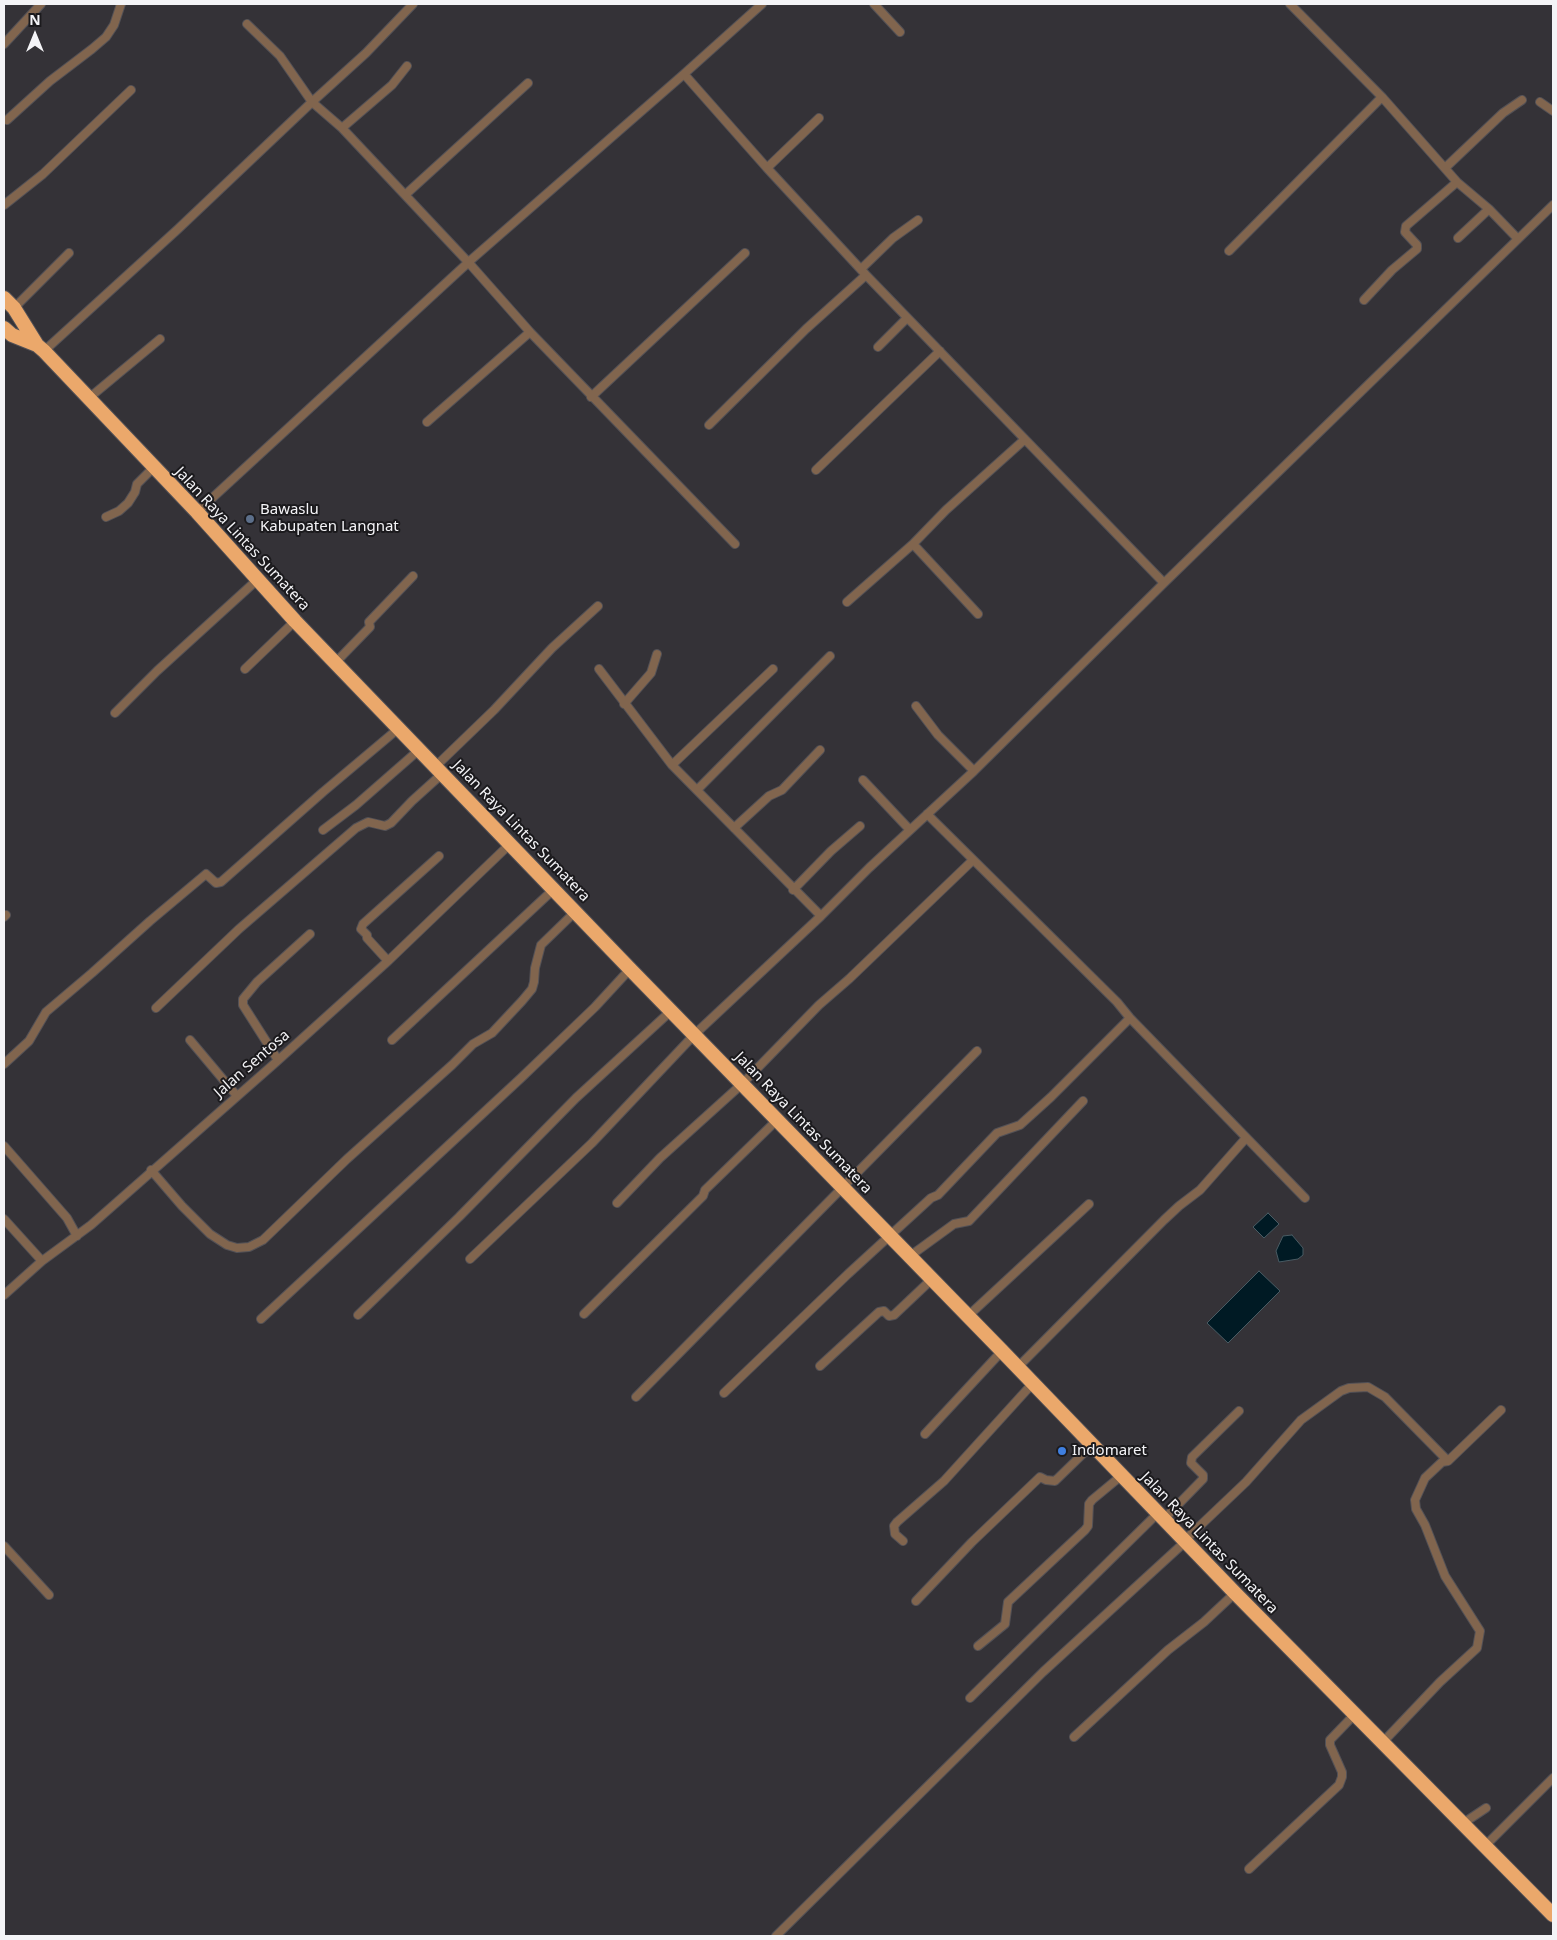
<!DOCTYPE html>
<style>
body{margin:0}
#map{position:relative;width:1557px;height:1940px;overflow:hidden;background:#343237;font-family:"Noto Sans",sans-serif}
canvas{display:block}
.frame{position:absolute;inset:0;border:5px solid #f4f4f7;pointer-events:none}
.north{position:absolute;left:10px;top:10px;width:50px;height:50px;-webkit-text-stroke:4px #1b1a1d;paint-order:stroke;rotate:0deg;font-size:14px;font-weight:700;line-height:20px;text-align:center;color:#f4f4f7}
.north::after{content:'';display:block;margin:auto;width:18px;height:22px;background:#f4f4f7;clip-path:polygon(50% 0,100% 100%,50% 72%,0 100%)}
</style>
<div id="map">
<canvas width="1557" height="1940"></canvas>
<div class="frame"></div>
<div class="north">N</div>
</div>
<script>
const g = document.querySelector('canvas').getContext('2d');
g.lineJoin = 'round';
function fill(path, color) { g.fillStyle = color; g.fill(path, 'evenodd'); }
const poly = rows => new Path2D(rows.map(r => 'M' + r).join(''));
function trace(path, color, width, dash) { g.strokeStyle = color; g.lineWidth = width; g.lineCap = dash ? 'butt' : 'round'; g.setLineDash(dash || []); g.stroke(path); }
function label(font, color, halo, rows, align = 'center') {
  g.font = font + ' "Noto Sans",sans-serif'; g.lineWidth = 4; g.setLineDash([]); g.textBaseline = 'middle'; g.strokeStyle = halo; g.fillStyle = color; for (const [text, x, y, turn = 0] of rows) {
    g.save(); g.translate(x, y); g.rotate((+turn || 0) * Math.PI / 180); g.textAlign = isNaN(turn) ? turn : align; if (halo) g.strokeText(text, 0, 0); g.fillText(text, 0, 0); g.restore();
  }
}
const water = poly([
 [1268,1213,1279,1224,1264,1238,1253,1227,1268,1213],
 [1292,1235,1303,1248,1303,1255,1298,1259,1279,1262,1276,1251,1283,1236,1292,1235],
 [1259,1271,1280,1291,1228,1343,1207,1323,1259,1271]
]);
fill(water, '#001a24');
trace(water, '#495b63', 1);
const street = poly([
 [874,4,900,32],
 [1290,4,1382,97,1457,182,1489,209,1518,239],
 [247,24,280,56,312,102,342,128,469,263,530,332,735,544],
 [4,44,41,4],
 [684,74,767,168,866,275,1164,583],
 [1540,102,1553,111],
 [7,120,50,81,92,49,106,37,114,25,121,4],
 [342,128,392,85,407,66],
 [767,168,819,118],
 [1445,168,1503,113,1522,100],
 [405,195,528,83],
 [4,205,43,174,131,90],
 [1458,238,1489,209],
 [1229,251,1382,97],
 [861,269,893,238,918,220],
 [1364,300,1392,270,1417,249,1417,245,1405,232,1406,226,1457,182],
 [14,308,69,253],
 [878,347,907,318],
 [44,351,178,229,312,102,366,53,413,4],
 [591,397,745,253],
 [89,398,160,339],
 [427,422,530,332],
 [709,425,806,329,866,275],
 [816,470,940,351],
 [197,512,472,259,684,74,762,4],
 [106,517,119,511,128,503,135,492,137,484,154,467],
 [847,602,913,544],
 [978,614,913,544,946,510,1024,440],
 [336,662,370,627,369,622,413,576],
 [245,669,295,621],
 [599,669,672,765,821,916],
 [624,704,651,673,657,654],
 [916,706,938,735,974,771],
 [115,713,157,671,257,580],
 [672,765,773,669],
 [436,766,494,710,552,648,598,606],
 [863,780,910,830],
 [697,790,830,656],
 [927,814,1117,1002,1130,1018,1305,1198],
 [734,828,769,796,782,790,820,750],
 [323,830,356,805,420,749],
 [793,890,831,851,860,826],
 [4,917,6,915],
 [388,961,367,938,367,935,361,929,363,924,439,856],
 [156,1008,239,929,356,828,368,822,385,826,391,823,412,801,443,773],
 [190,1040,237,1096],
 [392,1040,554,889],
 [278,1060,243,1005,243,999,257,982,310,934],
 [4,1064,29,1041,46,1012,92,973,150,921,206,874,216,883,221,882,323,792,399,728],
 [4,1146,67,1218,77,1236],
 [151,1170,182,1206,210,1234,227,1245,237,1248,249,1247,263,1240,347,1159,452,1065,473,1044,492,1033,522,1001,532,989,534,982,535,968,541,945,576,911],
 [617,1203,660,1158,742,1084,819,1005,849,979,973,860],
 [4,1219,42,1261],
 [910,1256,954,1224,969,1221,1083,1101],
 [470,1259,592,1143,695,1034,821,916,869,868,974,771,1164,583,1553,205],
 [4,1295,42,1261,91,1225,275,1063,388,961,511,843],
 [584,1314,703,1196,705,1190,777,1120],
 [358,1315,459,1217,576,1098,672,1010],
 [968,1316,1089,1204],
 [261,1319,521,1078,595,1007,630,969],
 [820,1366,879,1312,884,1311,889,1316,894,1315,932,1279],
 [1018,1367,1164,1220,1179,1206,1200,1190,1246,1138],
 [724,1393,848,1274,931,1198,938,1195,997,1133,1020,1125,1051,1097,1130,1018],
 [636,1397,977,1051],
 [925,1434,1002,1351],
 [1164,1519,1203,1479,1203,1475,1191,1463,1192,1457,1239,1411],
 [1185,1540,1246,1482,1301,1420,1341,1391,1349,1388,1368,1387,1385,1397,1448,1461],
 [903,1541,895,1534,894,1526,897,1522,944,1481,1033,1383],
 [4,1546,49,1595],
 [916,1601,972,1542,1040,1477,1046,1480,1055,1481,1092,1445],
 [978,1646,1005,1624,1008,1602,1085,1530,1088,1526,1089,1504,1092,1500,1121,1476],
 [970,1698,1158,1513],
 [1074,1737,1168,1650,1204,1622,1235,1593],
 [1383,1742,1440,1682,1477,1648,1480,1631,1445,1576,1425,1525,1416,1509,1415,1500,1425,1478,1442,1462,1448,1461,1501,1410],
 [1462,1824,1486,1808],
 [1485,1846,1553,1778],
 [1249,1869,1339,1785,1342,1777,1342,1772,1330,1745,1330,1740,1355,1714],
 [776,1936,1043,1672,1186,1541]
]);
const highway = poly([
 [4,298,14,308,37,345],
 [4,328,12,335,37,345,44,351,197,512,295,621,630,969,1002,1351,1235,1593,1553,1915]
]);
trace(street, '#535156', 10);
trace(highway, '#535156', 16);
trace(street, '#81654e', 8);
trace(highway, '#eba86b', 14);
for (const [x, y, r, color] of [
 [250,519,5,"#5c6f8a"],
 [1062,1451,5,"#3f7fe0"]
]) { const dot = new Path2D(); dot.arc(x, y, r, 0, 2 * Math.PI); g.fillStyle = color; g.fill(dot); trace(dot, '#1b1a1d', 2); }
label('15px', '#f4f4f7', '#1b1a1d', [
 ["Bawaslu",260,510],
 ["Kabupaten Langnat",260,527],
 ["Indomaret",1072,1451]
], 'left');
label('15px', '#f4f4f7', '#1b1a1d', [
 ["Jalan Raya Lintas Sumatera",242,539,47],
 ["Jalan Raya Lintas Sumatera",521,831,46],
 ["Jalan Sentosa",252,1064,-41],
 ["Jalan Raya Lintas Sumatera",803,1123,46],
 ["Jalan Raya Lintas Sumatera",1209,1543,46]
]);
</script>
